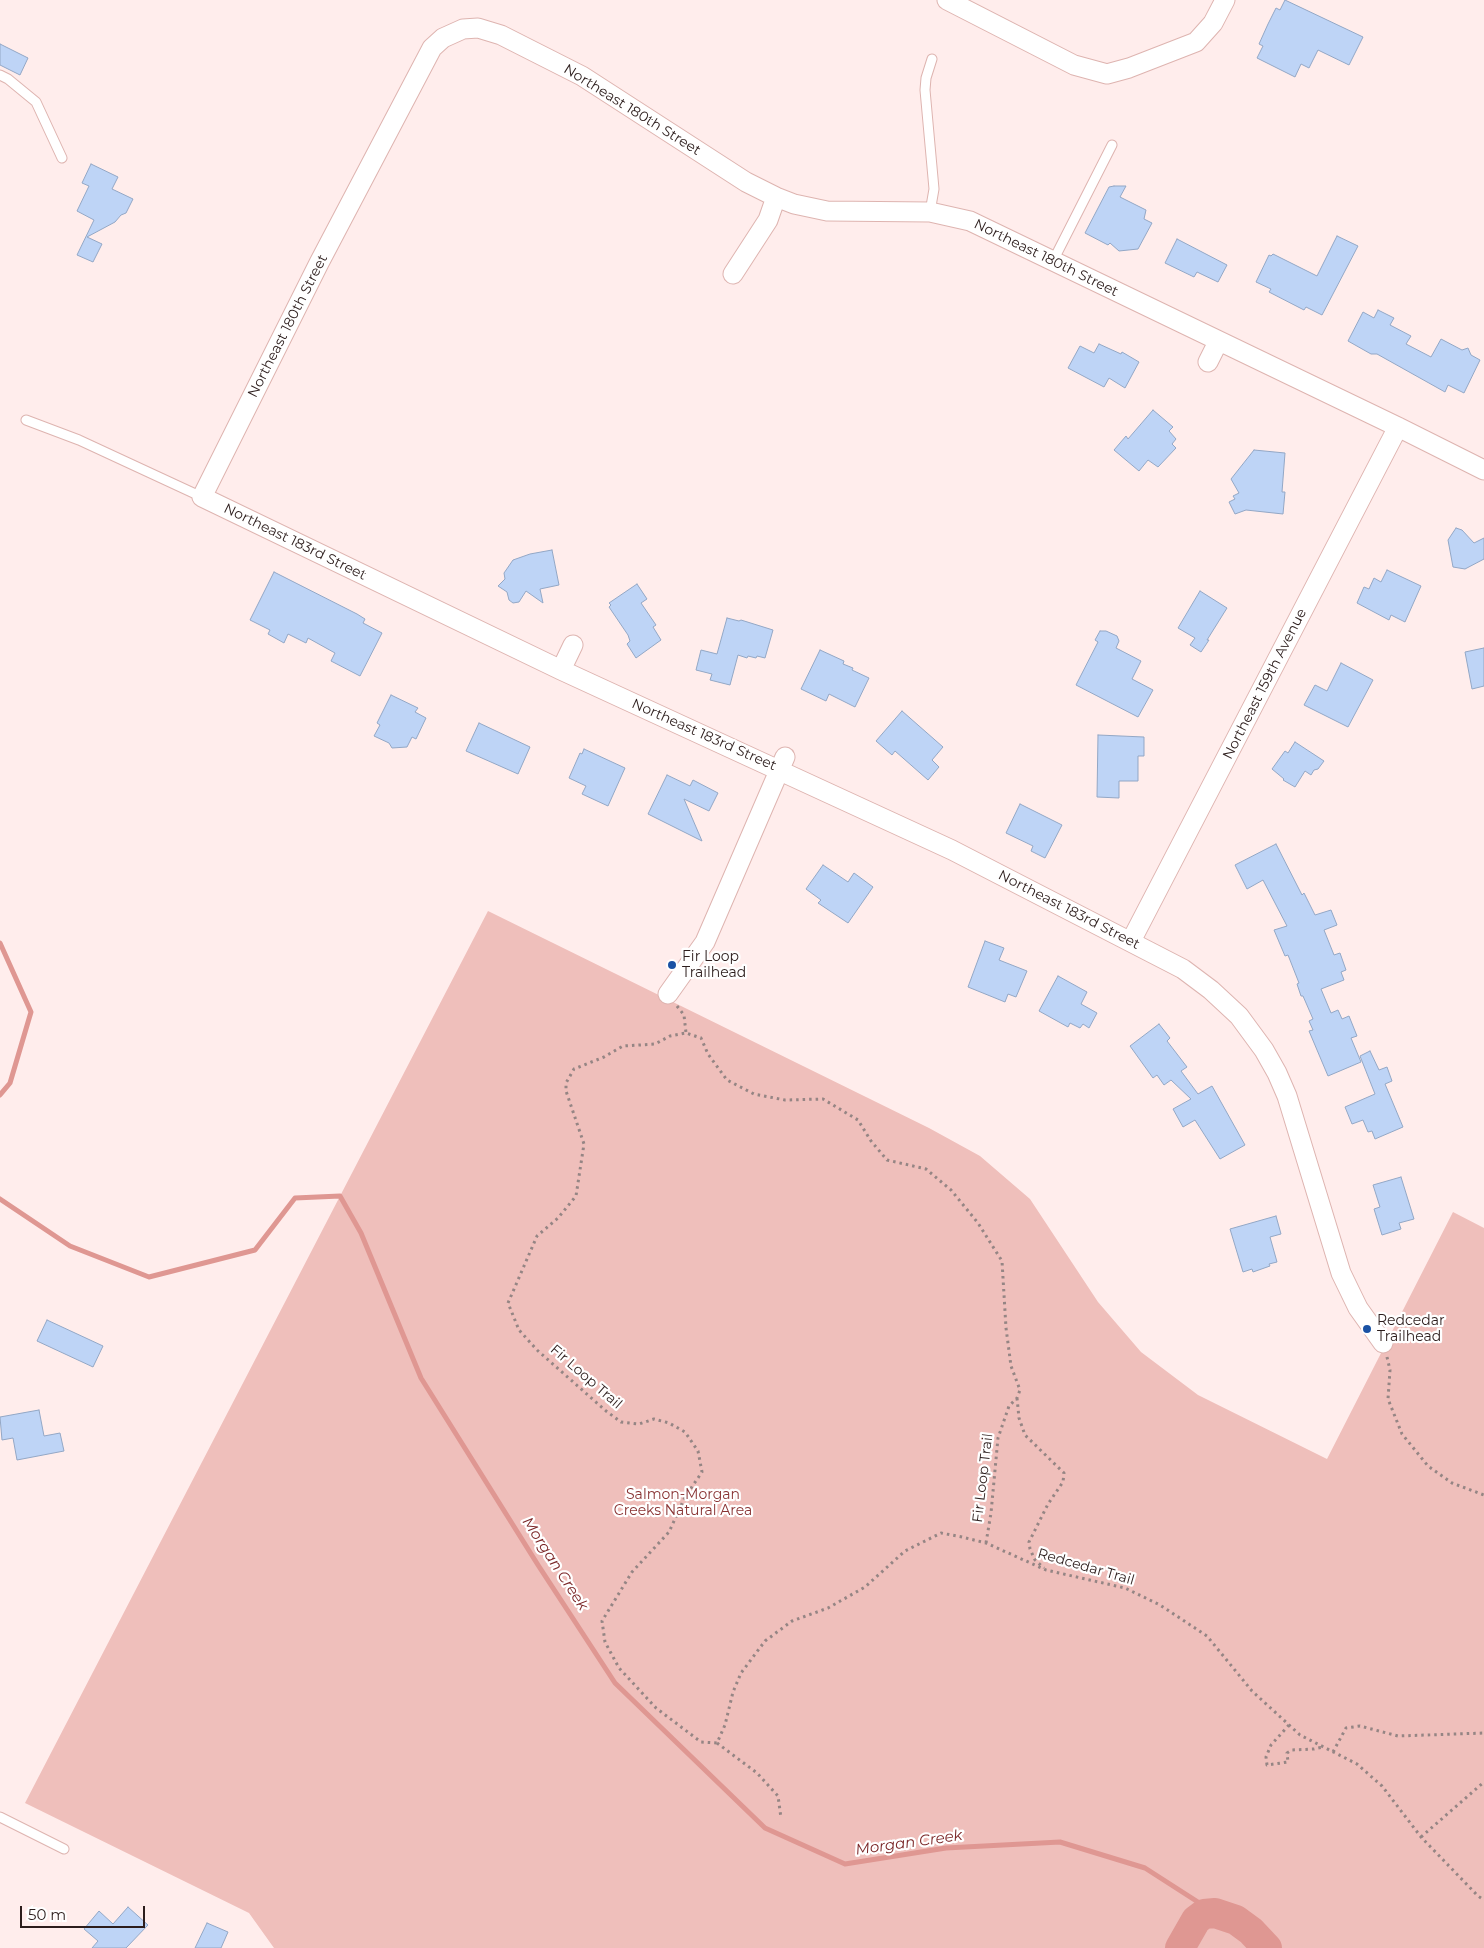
<!DOCTYPE html>
<style>
body{margin:0}
#map{position:relative;width:1484px;height:1948px;overflow:hidden;background:#ffedec;font-family:Montserrat,sans-serif}
canvas{display:block}
.scale{position:absolute;left:20px;top:1906px;width:125px;height:22px;box-sizing:border-box;border:2px solid #2c1d1c;border-top:0;padding-left:6px;font-size:15px;line-height:18px;white-space:nowrap;color:#2c1d1c;-webkit-text-stroke:4px #fff;paint-order:stroke}
</style>
<div id="map">
<canvas width="1484" height="1948"></canvas>
<div class="scale">50 m</div>
</div>
<script>
const g = document.querySelector('canvas').getContext('2d');
g.lineJoin = 'round';
function fill(path, color) { g.fillStyle = color; g.fill(path, 'evenodd'); }
const poly = rows => new Path2D(rows.map(r => 'M' + r).join(''));
function trace(path, color, width, dash) { g.strokeStyle = color; g.lineWidth = width; g.lineCap = dash ? 'butt' : 'round'; g.setLineDash(dash || []); g.stroke(path); }
function label(font, color, halo, rows, align = 'center') {
  g.font = font + ' Montserrat,sans-serif'; g.lineWidth = 4.5; g.setLineDash([]); g.textBaseline = 'middle'; g.strokeStyle = halo; g.fillStyle = color; for (const [text, x, y, turn = 0] of rows) {
    g.save(); g.translate(x, y); g.rotate((+turn || 0) * Math.PI / 180); g.textAlign = isNaN(turn) ? turn : align; if (halo) g.strokeText(text, 0, 0); g.fillText(text, 0, 0); g.restore();
  }
}
fill(poly([
 [488,911,929,1128,980,1156,1030,1199,1098,1302,1141,1352,1198,1395,1327,1459,1453,1212,1484,1228,1484,1948,274,1948,249,1913,25,1803]
]), '#efbfbb');
trace(poly([
 [0,943,31,1012,10,1083,0,1095],
 [0,1199,70,1246,149,1277,255,1250,295,1198,340,1196,361,1233,421,1378,538,1565,615,1683,765,1828,845,1864,946,1848,1060,1842,1145,1868,1215,1913]
]), '#df9792', 5);
trace(poly([
 [1180,1948,1196,1920,1204,1914,1215,1913,1236,1920,1251,1931,1267,1948]
]), '#df9792', 30);
const building = poly([
 [1285,0,1363,37,1349,65,1318,50,1309,68,1301,64,1295,77,1257,58,1263,46,1259,44,1268,24,1276,8,1280,10,1285,0],
 [0,44,28,58,20,75,0,65,0,44],
 [91,164,118,177,112,189,133,199,126,213,121,215,115,222,87,237,102,244,93,262,77,255,94,220,77,211,89,186,82,183,91,164],
 [1114,186,1126,186,1120,197,1146,210,1144,219,1152,223,1138,249,1119,251,1110,243,1108,245,1085,233,1109,187,1114,186],
 [1337,236,1358,246,1322,315,1306,307,1304,310,1269,292,1271,289,1256,282,1269,255,1271,256,1273,254,1317,276,1337,236],
 [1177,239,1227,265,1218,282,1197,272,1194,277,1165,263,1177,239],
 [1378,310,1394,318,1390,325,1411,336,1406,344,1431,357,1441,339,1462,350,1468,348,1471,355,1480,360,1464,393,1448,385,1445,392,1377,354,1371,354,1348,341,1363,312,1374,318,1378,310],
 [1099,344,1121,354,1122,352,1139,362,1125,388,1109,378,1104,387,1068,368,1080,346,1094,353,1099,344],
 [1153,410,1173,427,1169,431,1176,439,1172,444,1176,448,1158,467,1148,460,1139,471,1114,450,1126,436,1128,439,1153,410],
 [1254,450,1285,453,1282,492,1285,492,1283,514,1246,510,1235,514,1229,502,1235,499,1233,496,1239,493,1231,479,1254,450],
 [1456,528,1462,530,1474,543,1484,538,1484,559,1465,569,1453,567,1448,540,1456,528],
 [552,550,559,585,540,589,543,603,526,591,519,602,513,603,509,600,507,592,498,586,505,579,504,573,513,560,530,554,552,550],
 [1387,570,1421,586,1405,622,1391,615,1389,620,1357,603,1364,587,1369,589,1374,578,1381,582,1387,570],
 [274,572,357,614,365,619,363,623,382,633,360,676,331,661,335,653,308,638,306,643,288,634,284,643,268,634,270,630,250,620,274,572],
 [637,584,647,599,641,603,656,625,653,627,661,640,636,658,627,644,630,641,628,635,609,607,611,605,609,603,637,584],
 [1200,591,1227,608,1207,640,1209,640,1201,652,1190,645,1195,638,1178,628,1200,591],
 [727,618,739,621,741,620,773,630,765,658,757,656,756,658,748,656,747,658,738,655,730,685,710,680,712,674,696,670,701,650,717,654,727,618],
 [1100,631,1106,631,1117,636,1119,641,1116,648,1141,661,1132,679,1153,690,1138,717,1076,685,1098,642,1095,640,1100,631],
 [1484,648,1484,686,1472,689,1465,652,1484,648],
 [820,650,844,661,843,664,853,668,852,670,869,678,855,707,829,694,826,701,801,689,820,650],
 [1341,663,1373,680,1348,727,1304,705,1315,685,1327,691,1341,663],
 [391,695,418,708,415,712,426,718,416,739,412,737,407,747,392,748,389,743,374,736,380,725,377,723,391,695],
 [902,711,943,747,932,760,939,767,928,780,895,751,892,755,876,741,902,711],
 [479,723,530,747,518,774,466,751,479,723],
 [1098,735,1144,737,1144,756,1138,756,1138,781,1119,781,1119,798,1097,797,1098,735],
 [1295,742,1324,761,1318,769,1314,770,1311,775,1305,771,1295,787,1283,780,1284,779,1272,769,1285,751,1288,753,1295,742],
 [584,749,625,768,608,806,582,794,586,786,569,778,580,753,582,754,584,749],
 [667,775,690,786,693,780,718,793,709,811,684,799,702,841,648,814,667,775],
 [1020,804,1062,825,1045,858,1031,851,1033,846,1006,833,1020,804],
 [1276,844,1302,895,1304,893,1315,915,1331,910,1337,925,1324,930,1334,955,1340,953,1346,970,1341,972,1344,980,1321,989,1331,1013,1338,1010,1342,1019,1349,1016,1357,1036,1351,1038,1361,1062,1328,1076,1309,1031,1313,1030,1309,1021,1313,1019,1303,996,1301,996,1297,984,1299,983,1288,955,1285,956,1274,930,1287,926,1263,880,1247,889,1235,865,1276,844],
 [823,865,848,882,854,873,873,887,848,923,818,903,821,900,806,889,823,865],
 [985,941,1004,948,999,960,1027,971,1016,997,1008,994,1005,1002,968,987,985,941],
 [1058,976,1087,992,1081,1004,1097,1013,1089,1028,1083,1024,1080,1028,1070,1023,1068,1027,1039,1011,1058,976],
 [1159,1024,1170,1038,1167,1041,1187,1067,1181,1071,1198,1094,1212,1086,1245,1145,1220,1159,1195,1120,1183,1127,1173,1109,1191,1099,1171,1080,1164,1085,1157,1075,1153,1078,1130,1046,1159,1024],
 [1370,1051,1379,1070,1387,1067,1392,1081,1385,1084,1403,1127,1375,1139,1372,1131,1368,1132,1363,1120,1352,1124,1345,1107,1375,1094,1360,1056,1370,1051],
 [1401,1177,1414,1219,1399,1223,1401,1229,1382,1235,1374,1209,1380,1207,1373,1185,1401,1177],
 [1276,1216,1281,1234,1270,1237,1277,1262,1269,1264,1270,1266,1253,1272,1252,1269,1243,1272,1230,1229,1276,1216],
 [47,1320,103,1346,93,1367,37,1341,47,1320],
 [39,1410,44,1436,60,1433,64,1451,17,1460,13,1438,2,1440,0,1417,39,1410],
 [128,1907,148,1925,126,1948,92,1948,98,1941,84,1929,99,1911,113,1924,128,1907],
 [207,1923,228,1932,221,1948,195,1948,207,1923]
]);
fill(building, '#bed4f6');
trace(building, '#93a7c5', 1);
const service = poly([
 [0,75,8,79,36,102,62,158],
 [930,212,934,189,925,90,926,78,932,59],
 [1053,261,1112,145],
 [26,420,79,440,202,497],
 [0,1817,64,1849]
]);
const minor = poly([
 [947,0,1074,65,1107,74,1129,68,1196,42,1213,23,1225,0],
 [733,274,768,220,776,197],
 [1208,362,1218,342],
 [561,670,573,645],
 [1131,941,1398,427],
 [668,994,705,942,785,757],
 [1383,1343,1358,1308,1341,1273,1287,1096,1277,1073,1264,1050,1239,1016,1211,990,1183,969,952,850,561,670,202,497,319,263,432,48,443,38,463,29,478,28,501,35,582,76,746,182,776,197,794,204,827,211,930,212,970,221,1398,427,1484,470]
]);
trace(service, '#deb4b0', 11);
trace(minor, '#deb4b0', 21);
trace(poly([
 [677,1006,684,1015,686,1033],
 [1387,1357,1390,1370,1388,1399,1402,1434,1428,1466,1452,1483,1484,1495],
 [1017,1398,1019,1418,1025,1435,1064,1473,1063,1482,1048,1504,1029,1542,1030,1549,1035,1560,1044,1568],
 [986,1543,991,1513,998,1438,1009,1406,1017,1398,1020,1390,1011,1366,1006,1328,1002,1261,978,1223,951,1190,926,1169,887,1160,871,1141,858,1120,823,1099,785,1100,754,1094,727,1080,708,1054,701,1038,686,1033,670,1036,655,1044,623,1046,604,1057,574,1069,566,1083,566,1091,584,1144,576,1196,558,1218,537,1236,508,1303,519,1330,537,1350,606,1411,621,1422,639,1424,654,1419,669,1423,685,1432,698,1451,702,1472,685,1497,669,1532,632,1572,602,1621,605,1642,619,1668,656,1708,701,1742,717,1743,725,1725,733,1692,741,1673,765,1641,792,1621,828,1608,865,1587,905,1551,941,1533,962,1537,986,1543,1046,1570,1125,1588,1160,1605,1207,1636,1252,1691,1300,1735,1357,1764,1382,1786,1421,1837,1478,1896,1484,1900],
 [1289,1725,1271,1745,1266,1757,1267,1765,1288,1762,1287,1753,1292,1750,1314,1749,1323,1747],
 [717,1743,757,1773,778,1796,781,1818],
 [1333,1752,1346,1728,1360,1726,1398,1736,1484,1733],
 [1421,1837,1484,1782]
]), '#958584', 3, [2.5, 4]);
trace(service, '#fff', 9);
trace(minor, '#fff', 19);
for (const [x, y, r, color] of [
 [672,965,5,"#1a52a4"],
 [1367,1329,5,"#1a52a4"]
]) { const dot = new Path2D(); dot.arc(x, y, r, 0, 2 * Math.PI); g.fillStyle = color; g.fill(dot); trace(dot, '#fff', 2); }
label('14px', '#2c1d1c', '#fff', [
 ["Northeast 180th Street",632,110,32],
 ["Northeast 180th Street",1046,258,26],
 ["Northeast 180th Street",288,326,-63],
 ["Northeast 183rd Street",295,542,26],
 ["Northeast 159th Avenue",1265,684,-63],
 ["Northeast 183rd Street",704,735,24],
 ["Northeast 183rd Street",1069,910,27],
 ["Fir Loop Trail",586,1377,41],
 ["Fir Loop Trail",983,1478,-83],
 ["Redcedar Trail",1086,1567,16]
]);
label('14px', '#2c1d1c', '#fff', [
 ["Fir Loop",682,957],
 ["Trailhead",682,973],
 ["Redcedar",1377,1321],
 ["Trailhead",1377,1337]
], 'left');
label('14px', '#893333', '#fff', [
 ["Salmon-Morgan",683,1495],
 ["Creeks Natural Area",683,1511]
]);
label('italic 15px', '#7a2526', '#fff', [
 ["Morgan Creek",555,1564,57],
 ["Morgan Creek",909,1843,-8]
]);
</script>
